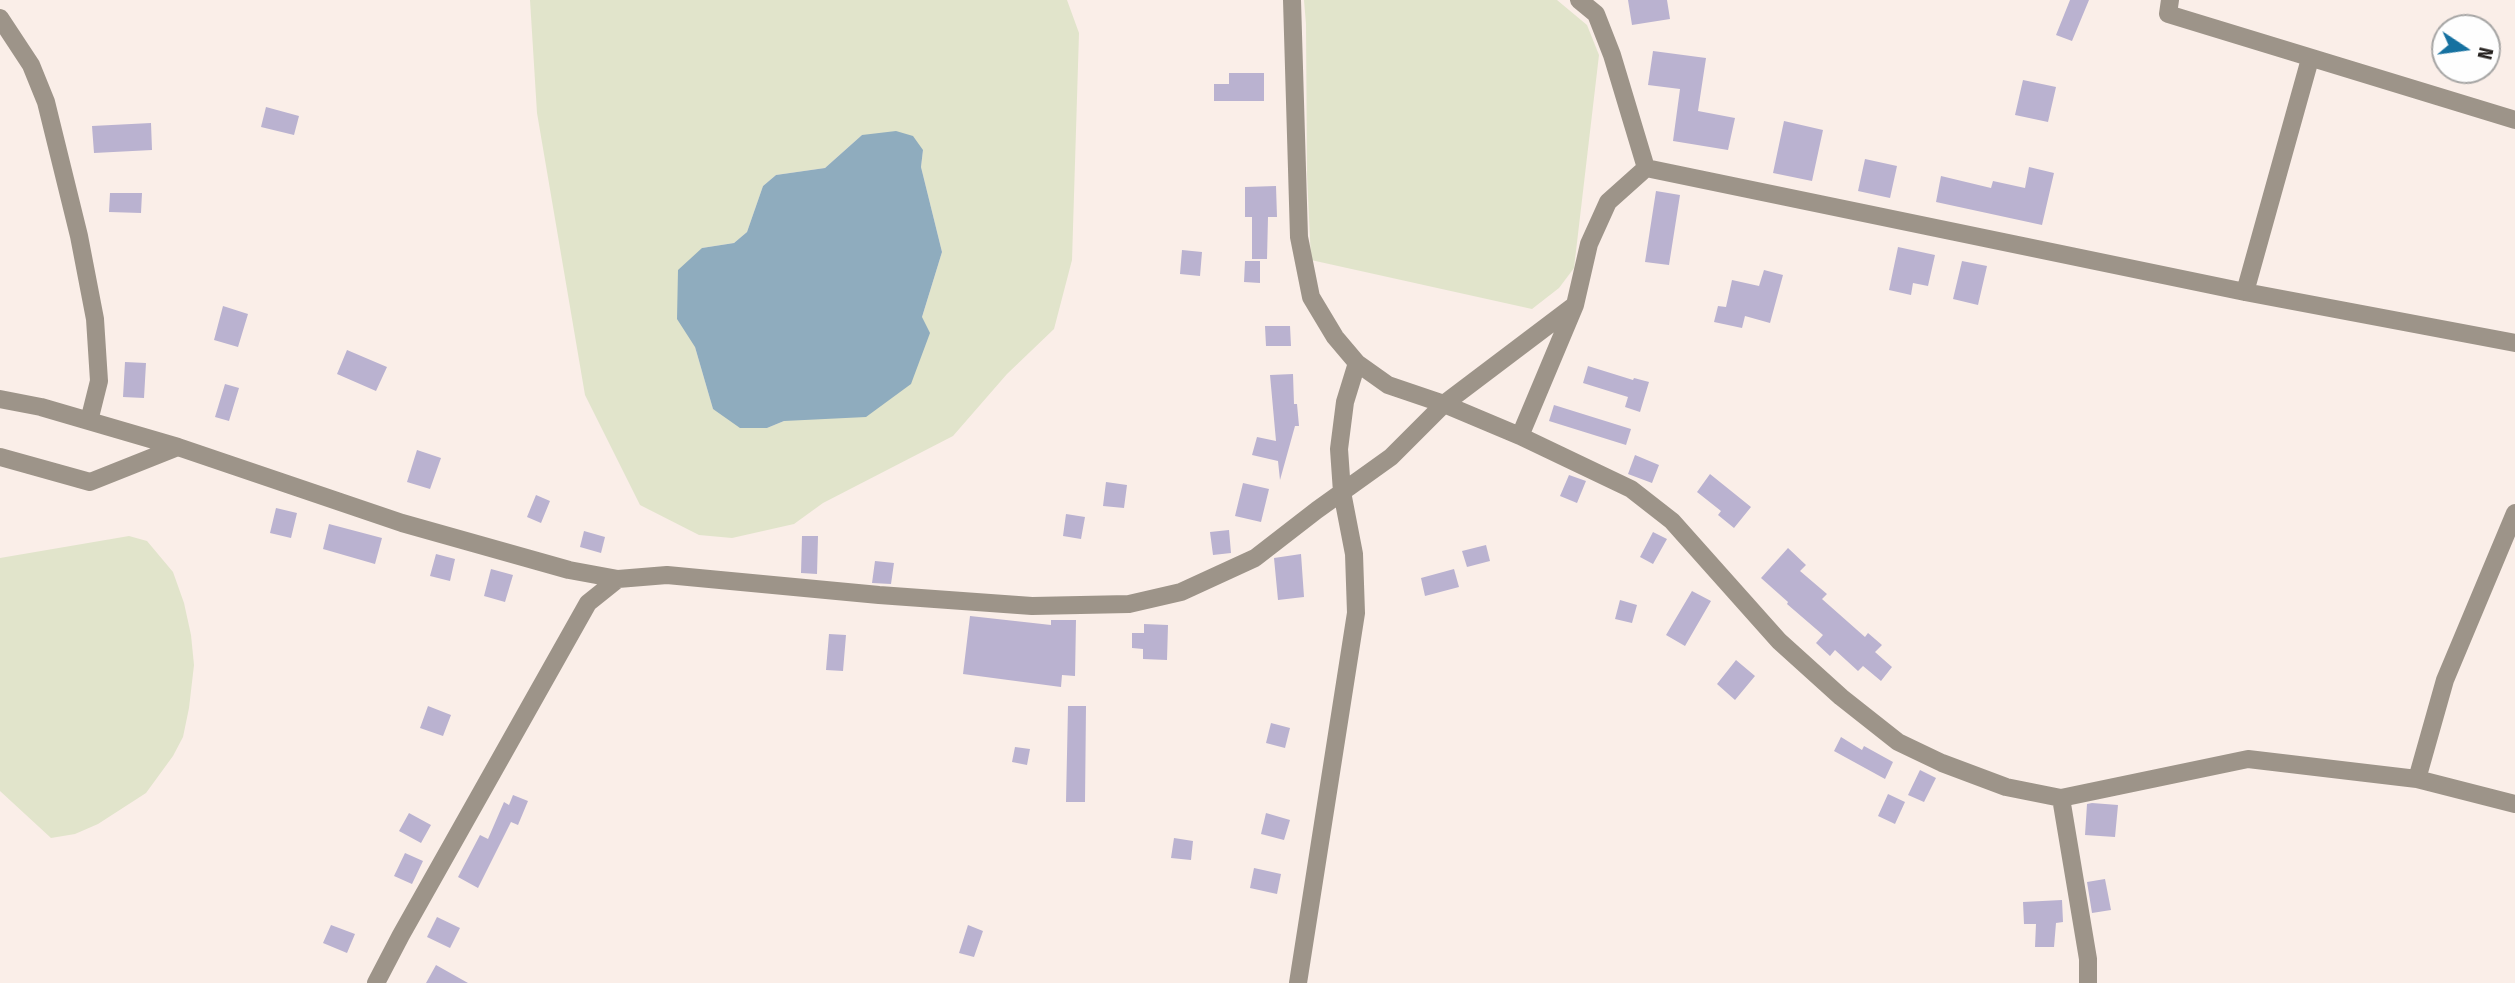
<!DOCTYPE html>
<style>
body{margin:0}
#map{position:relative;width:2515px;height:983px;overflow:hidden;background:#faeee8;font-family:"Fira Sans Condensed",sans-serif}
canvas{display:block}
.north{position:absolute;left:2431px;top:14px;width:70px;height:70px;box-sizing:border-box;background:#fefefe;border:2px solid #a6a5a4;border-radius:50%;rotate:103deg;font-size:19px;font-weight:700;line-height:28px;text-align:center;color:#231f1d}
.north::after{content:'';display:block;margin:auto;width:24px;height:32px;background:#1671a0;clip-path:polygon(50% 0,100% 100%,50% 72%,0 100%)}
</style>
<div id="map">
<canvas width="2515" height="983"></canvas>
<div class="north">N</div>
</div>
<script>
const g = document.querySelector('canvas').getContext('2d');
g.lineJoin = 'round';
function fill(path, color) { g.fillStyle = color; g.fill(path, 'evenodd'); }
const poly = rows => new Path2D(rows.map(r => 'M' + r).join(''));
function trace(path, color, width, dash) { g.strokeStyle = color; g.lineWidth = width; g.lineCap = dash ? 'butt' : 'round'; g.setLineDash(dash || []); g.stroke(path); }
fill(poly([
 [530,0,1067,0,1079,33,1072,260,1054,329,1007,374,953,436,823,503,794,524,732,538,699,535,640,505,585,395,537,113],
 [862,135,923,150,921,167,942,252,922,317,784,421,767,428,713,409,695,347,702,248,734,243,747,232,763,186,776,175,825,168],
 [1304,0,1557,0,1587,25,1599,55,1574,268,1559,288,1532,309,1311,260,1307,174,1306,24],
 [129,536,147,541,173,572,184,603,191,635,194,665,189,708,183,737,173,756,146,793,98,824,75,834,51,838,0,791,0,558]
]), '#e1e4cb');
fill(poly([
 [896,131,913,136,923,150,921,167,942,252,922,317,930,333,911,384,866,417,784,421,767,428,740,428,713,409,695,347,677,319,678,270,702,248,734,243,747,232,763,186,776,175,825,168,862,135]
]), '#8facbe');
fill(poly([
 [1628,0,1667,0,1670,19,1632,25],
 [2070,0,2089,0,2072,41,2056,35],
 [1653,51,1706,58,1698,111,1735,118,1728,150,1673,141,1680,89,1648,85],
 [1229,73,1264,73,1264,101,1214,101,1214,84,1229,84],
 [2023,80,2056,87,2048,122,2015,115],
 [266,107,299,116,294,135,261,127],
 [1784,121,1823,130,1812,181,1773,173],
 [151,123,152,150,94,153,92,126],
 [1865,159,1897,166,1890,198,1858,191],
 [2029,167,2054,173,2042,225,1936,202,1941,176,1991,188,1993,181,2025,188],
 [1276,186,1277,217,1268,217,1267,259,1252,259,1252,217,1245,217,1245,187],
 [1656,191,1680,195,1669,265,1645,262],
 [110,193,142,193,141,213,109,212],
 [1898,247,1935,255,1928,286,1913,283,1911,295,1889,290],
 [1182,250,1202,252,1200,276,1180,274],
 [1245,261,1260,261,1260,283,1244,282],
 [1962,261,1987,266,1978,305,1953,299],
 [1764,270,1783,275,1770,323,1745,316,1742,328,1714,322,1718,306,1726,307,1732,280,1759,286],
 [223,306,248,314,238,347,214,340],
 [1265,326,1290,326,1291,346,1266,346],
 [347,350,387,367,376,391,337,374],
 [125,362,146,363,144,398,123,397],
 [1588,366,1633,380,1634,378,1649,382,1640,412,1625,407,1628,397,1583,383],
 [1293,374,1294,404,1297,404,1299,426,1295,426,1280,480,1278,461,1252,455,1257,437,1276,441,1270,375],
 [225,384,239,388,229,421,215,417],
 [1554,405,1631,429,1626,445,1549,421],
 [417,450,441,458,430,489,407,482],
 [1635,455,1659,465,1652,483,1628,474],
 [1710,474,1751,507,1734,528,1718,515,1721,511,1697,492],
 [1569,475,1586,481,1577,503,1560,496],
 [1106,482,1127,485,1124,508,1103,506],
 [1243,483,1269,489,1261,522,1235,516],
 [536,495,550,501,541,523,527,517],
 [276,508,297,513,291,538,270,533],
 [1066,514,1085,517,1081,539,1063,536],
 [329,524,382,538,375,564,323,549],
 [1229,530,1231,553,1213,555,1210,532],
 [584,531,605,537,601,553,580,547],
 [1653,532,1667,539,1653,564,1640,557],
 [802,536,818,536,817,574,801,573],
 [1486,545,1490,561,1467,567,1462,551],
 [1788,548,1806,565,1800,571,1827,594,1822,599,1865,637,1868,633,1882,645,1875,652,1892,667,1881,681,1863,666,1858,671,1835,650,1830,656,1816,643,1823,635,1787,604,1788,602,1761,578],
 [436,554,455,559,450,581,430,576],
 [1301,554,1304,597,1278,600,1274,558],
 [875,561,894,563,891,584,872,583],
 [491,569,513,575,505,602,484,596],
 [1454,569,1459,587,1425,596,1421,578],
 [1692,591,1711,601,1685,646,1666,635],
 [1620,600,1637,605,1632,623,1615,619],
 [970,616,1051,625,1051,620,1076,620,1075,676,1062,675,1061,687,963,674],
 [1144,624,1168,625,1167,660,1143,659,1143,649,1132,648,1132,633,1144,633],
 [829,634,846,635,843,671,826,670],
 [1736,660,1755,676,1735,700,1717,684],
 [428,706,451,715,443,736,420,728],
 [1068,706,1086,706,1085,802,1066,802],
 [1271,723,1290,728,1285,748,1266,743],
 [1841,737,1862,750,1864,746,1893,762,1885,779,1834,751],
 [1015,747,1030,749,1027,765,1012,762],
 [1920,770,1936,778,1924,802,1908,795],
 [1888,794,1905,802,1895,824,1878,816],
 [513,795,528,801,518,825,511,822,478,888,458,877,480,835,488,839,504,802,509,805],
 [2092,803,2118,805,2115,837,2085,835,2087,804],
 [409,813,431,825,421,843,399,831],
 [1266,813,1290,820,1284,840,1261,834],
 [1174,838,1193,841,1191,860,1171,858],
 [405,853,423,861,412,884,394,876],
 [1254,868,1281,874,1277,894,1250,888],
 [2105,879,2111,910,2092,913,2087,882],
 [2062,900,2063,922,2056,923,2054,947,2035,947,2036,924,2024,924,2023,902],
 [437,917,460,928,450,948,427,937],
 [331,925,355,934,347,953,323,943],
 [968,925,983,931,974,957,959,953],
 [436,965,468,983,426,983]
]), '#bab2d0');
trace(poly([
 [1292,0,1299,237,1311,297,1335,337,1357,363,1388,385,1444,404,1520,436,1631,489,1672,521,1779,641,1841,697,1898,742,1942,763,2006,787,2061,798,2248,759,2417,779,2515,804],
 [1579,0,1596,14,1612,55,1646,168],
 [2170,0,2168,14,2515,120],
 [0,18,31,65,46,102,79,236,95,319,99,381,89,421],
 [1646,168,2245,292,2515,343],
 [2245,292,2310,59],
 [0,399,41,407,178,447,402,523,569,570,618,579,667,575,879,595,1032,606,1129,604,1181,592,1255,558,1317,510,1391,457,1444,404,1575,305,1589,244,1608,202,1646,168],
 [1520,436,1575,305],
 [0,457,90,482,178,447],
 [2417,779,2445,680,2515,513],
 [2061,798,2088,959,2088,983],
 [376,983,401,935,588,603,618,579],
 [1298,983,1356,613,1354,554,1342,492,1339,449,1345,402,1357,363]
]), '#9d9489', 18);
</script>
